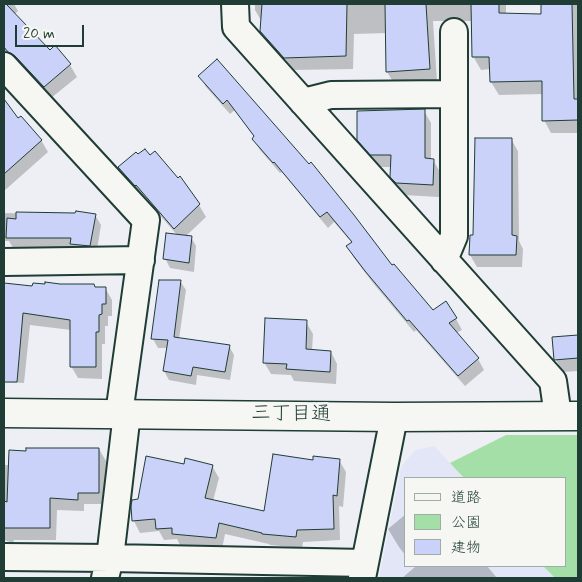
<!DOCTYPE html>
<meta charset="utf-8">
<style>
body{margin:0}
#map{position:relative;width:582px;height:582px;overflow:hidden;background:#edeff4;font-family:Mynerve,"Klee One",sans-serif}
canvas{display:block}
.frame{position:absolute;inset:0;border:5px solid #1f3d34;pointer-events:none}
.legend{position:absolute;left:404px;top:477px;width:162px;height:90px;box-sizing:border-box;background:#f6f6f2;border:1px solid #a0aca6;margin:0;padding:6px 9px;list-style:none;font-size:15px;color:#1f3d34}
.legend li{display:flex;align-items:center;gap:10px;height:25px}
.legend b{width:25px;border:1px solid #a0aca6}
.scale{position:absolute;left:15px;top:25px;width:69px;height:22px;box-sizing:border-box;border:2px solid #1f3d34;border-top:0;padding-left:6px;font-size:15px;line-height:18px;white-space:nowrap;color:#1f3d34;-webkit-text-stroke:4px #f6f6f2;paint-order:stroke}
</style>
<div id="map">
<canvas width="582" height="582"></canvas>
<div class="frame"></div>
<ul class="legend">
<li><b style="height:6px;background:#f6f6f2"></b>道路</li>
<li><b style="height:14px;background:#a3dfa6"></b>公園</li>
<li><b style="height:14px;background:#cad2fa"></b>建物</li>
</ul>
<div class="scale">20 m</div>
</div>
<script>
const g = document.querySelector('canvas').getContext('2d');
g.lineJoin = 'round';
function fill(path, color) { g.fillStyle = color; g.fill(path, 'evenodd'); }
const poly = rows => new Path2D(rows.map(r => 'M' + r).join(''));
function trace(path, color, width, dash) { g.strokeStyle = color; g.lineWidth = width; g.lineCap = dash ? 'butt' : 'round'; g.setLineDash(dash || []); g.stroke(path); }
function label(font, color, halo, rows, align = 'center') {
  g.font = font + ' Mynerve,"Klee One",sans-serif'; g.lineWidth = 5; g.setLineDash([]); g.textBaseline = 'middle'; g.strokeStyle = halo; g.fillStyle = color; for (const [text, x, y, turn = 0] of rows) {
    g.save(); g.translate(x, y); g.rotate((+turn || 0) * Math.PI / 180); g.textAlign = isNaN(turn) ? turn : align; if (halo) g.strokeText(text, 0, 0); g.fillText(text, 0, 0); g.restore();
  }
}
fill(poly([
 [434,446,464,478,406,478,406,566,543,566,555,578,379,578,401,468,407,459,416,450]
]), '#e2e6f6');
fill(poly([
 [506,435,578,435,578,578,555,578,543,566,566,566,566,478,464,478,450,463]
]), '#a3dfa6');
fill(poly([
 [4,4,14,4,18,11,14,15,50,52,55,47,70,65,77,77,51,98,4,50],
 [255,4,506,4,506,15,542,15,542,4,578,4,578,133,551,133,544,120,543,94,499,95,491,82,490,69,481,70,473,56,472,21,433,21,437,82,395,85,387,72,387,33,354,34,353,69,292,70,269,44,261,31,262,22,255,10],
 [217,61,392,267,433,311,456,319,462,330,456,333,478,359,484,370,465,386,416,330,414,332,373,283,354,258,348,247,352,243,334,222,328,228,282,172,280,173,260,150,253,139,255,138,235,110,230,114,206,87,200,76],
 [4,101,18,121,41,140,48,152,4,191],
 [424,111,431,123,431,160,433,160,440,172,439,197,404,195,399,189,392,177,392,167,379,167,366,152,359,140],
 [511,139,518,151,519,241,523,249,522,267,477,267,470,255,475,236],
 [119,167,178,180,180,178,199,205,206,217,186,236,191,237,196,246,194,272,170,268,165,258,178,236,143,196,142,197,126,178],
 [4,213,95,215,101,225,96,256,74,248,13,248,9,241,4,241],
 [180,281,186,290,179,339,229,346,234,355,230,380,197,375,196,385,169,380,164,371,168,348,158,348,153,339],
 [4,285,33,288,105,288,112,300,112,316,108,316,108,326,105,326,105,344,102,344,102,379,78,378,71,366,71,330,30,325,24,383,4,382],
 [306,322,313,334,312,351,331,352,337,364,336,384,294,381,291,375,271,374,264,362],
 [578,336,578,371,563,372,556,360,553,338],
 [99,449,106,461,105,504,84,504,84,511,57,510,56,540,14,540,13,543,4,540,4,465,10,465],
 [339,460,346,472,343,507,339,506,340,540,303,542,302,548,270,545,269,544,225,534,222,549,180,545,177,539,164,540,159,531,140,533,134,521,132,507,139,500,185,465,212,466,219,478,213,501,265,513,314,461],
 [406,514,406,556,399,547,388,529],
 [414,566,487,566,497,578,402,578,415,567]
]), '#0003');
const building = poly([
 [4,4,6,4,50,50,55,45,71,64,44,87,15,56,8,52,4,47,4,4],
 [262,4,347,4,346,56,284,58,260,31,262,4],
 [385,4,426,4,430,69,386,72,385,4],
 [471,4,499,4,499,13,541,14,541,4,572,4,574,99,578,99,578,120,542,121,542,81,490,82,489,57,472,57,471,4],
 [217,59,309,164,311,162,354,215,392,265,394,264,433,310,446,301,457,318,449,323,479,358,458,376,409,320,407,321,365,271,346,246,352,242,327,212,320,217,274,162,273,163,252,139,254,136,227,100,223,104,198,76,217,59],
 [4,99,18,118,21,116,42,140,4,174,4,99],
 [425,109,425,158,434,159,433,185,396,183,390,177,391,155,370,155,357,140,357,111,425,109],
 [475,138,512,138,512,235,517,236,516,255,469,255,470,235,473,235,475,138],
 [145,149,150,155,155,151,178,178,180,176,200,204,174,229,136,185,135,186,118,167,136,152,138,154,145,149],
 [76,211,96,214,90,246,70,244,71,238,6,238,7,218,16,219,16,212,75,213,76,211],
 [166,233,192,236,189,263,163,259,166,233],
 [159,280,181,280,174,337,230,345,225,372,193,367,191,376,163,371,168,340,151,339,159,280],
 [45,282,60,284,94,284,95,287,106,287,106,304,102,304,102,314,99,315,99,332,96,332,96,367,70,367,70,320,23,313,17,382,4,382,4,283,32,286,33,283,45,284,45,282],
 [265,318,307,320,306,349,331,351,330,372,286,369,287,364,263,363,265,318],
 [578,335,578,358,554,360,552,337,578,335],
 [26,448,99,448,99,493,78,493,78,500,50,498,50,528,4,528,4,501,7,502,9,450,26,451,26,448],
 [273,454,313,460,313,456,340,459,337,496,333,495,334,529,297,530,296,537,262,534,262,533,219,523,216,538,172,534,172,528,156,529,155,519,132,521,131,506,132,500,138,499,146,456,184,464,185,458,213,465,205,498,264,511,273,454]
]);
fill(building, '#cad2fa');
trace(building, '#1f3d34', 1);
const minor = poly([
 [235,4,236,27,553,381,558,416],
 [4,66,146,220,119,414],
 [303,102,331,95,454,94],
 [444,260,454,236,454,32],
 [4,262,141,260],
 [4,557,110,558,365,563],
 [105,578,110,558,127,413],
 [362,578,394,417]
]);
const tertiary = poly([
 [4,413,394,417,578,416]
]);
trace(minor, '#1f3d34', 30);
trace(tertiary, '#1f3d34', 31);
trace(minor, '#f6f6f2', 26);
trace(tertiary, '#f6f6f2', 28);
label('20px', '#1f3d34', '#f6f6f2', [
 ["三丁目通",291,415,1]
]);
</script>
